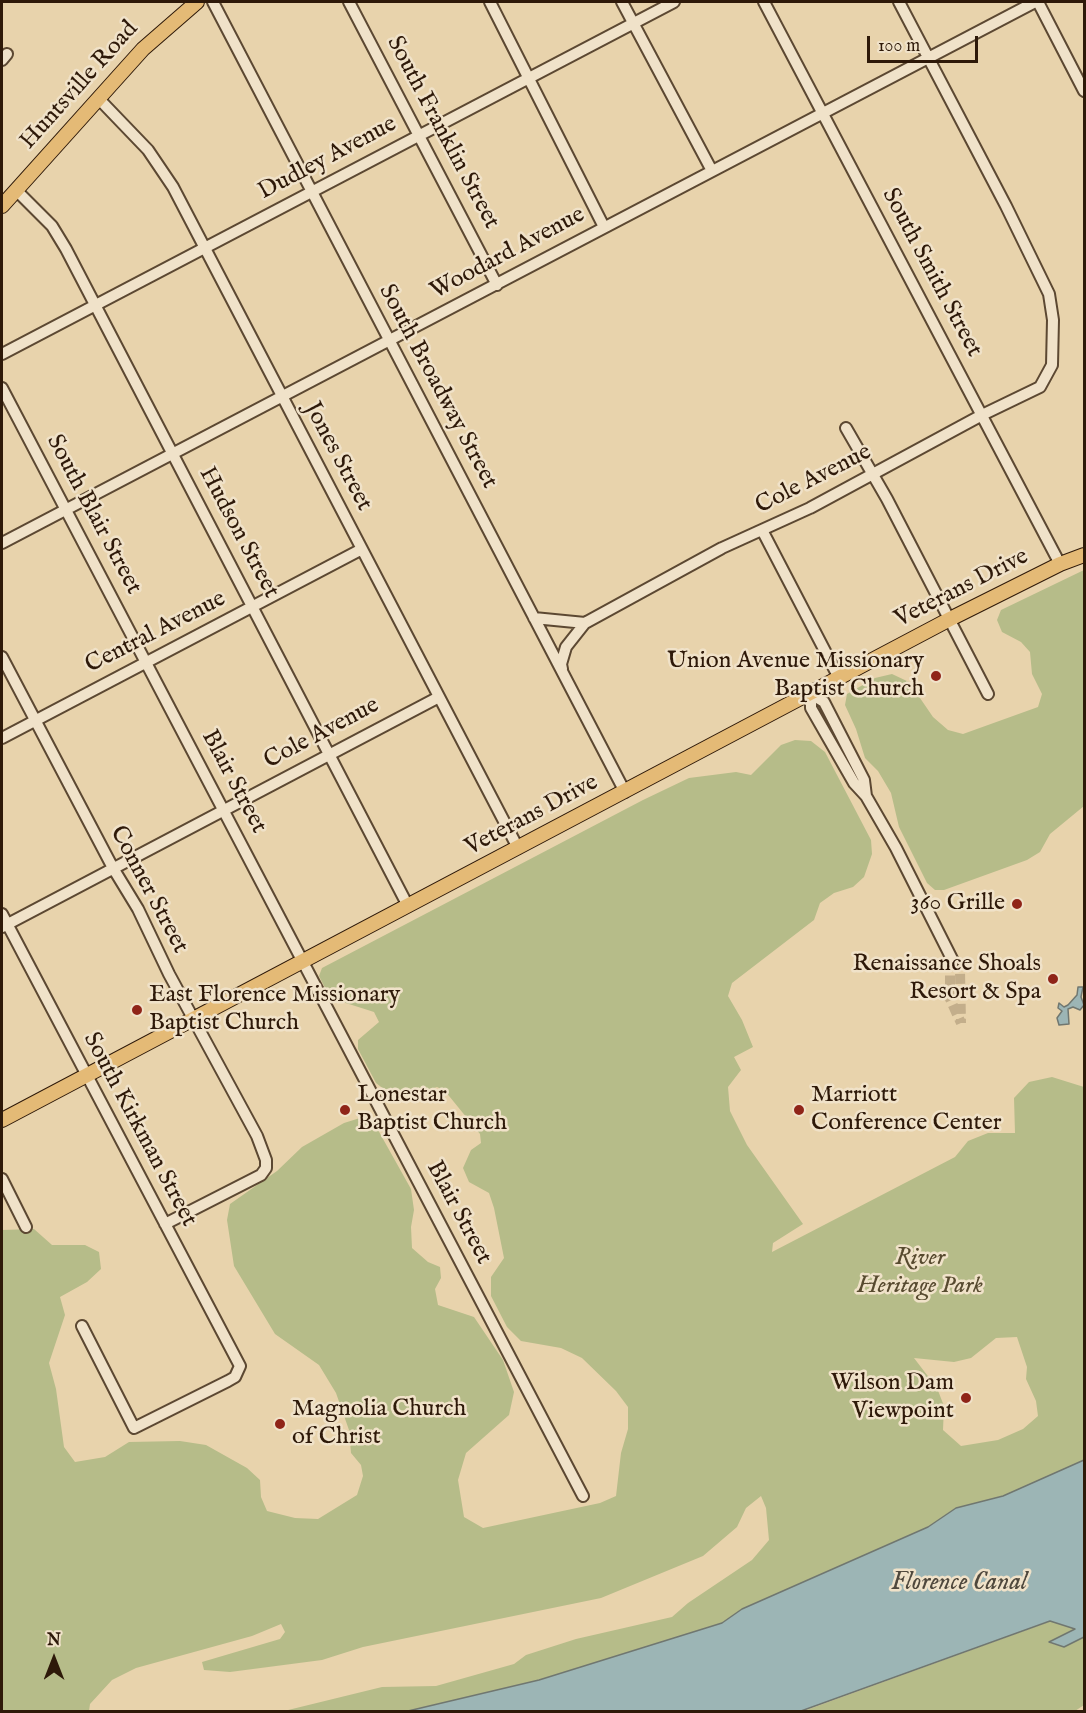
<!DOCTYPE html>
<style>
body{margin:0}
#map{position:relative;width:1086px;height:1713px;overflow:hidden;background:#e8d3ac;font-family:"IM FELL English",serif}
canvas{display:block}
.frame{position:absolute;inset:0;border:3px solid #2e1909;pointer-events:none}
.north{position:absolute;left:24px;top:1629px;width:60px;height:60px;-webkit-text-stroke:4px #f0e2c9;paint-order:stroke;rotate:0deg;font-size:16px;font-weight:700;line-height:24px;text-align:center;color:#2e1909}
.north::after{content:'';display:block;margin:auto;width:21px;height:27px;background:#2e1909;clip-path:polygon(50% 0,100% 100%,50% 72%,0 100%)}
.scale{position:absolute;left:867px;top:36px;width:111px;height:27px;box-sizing:border-box;border:3px solid #2e1909;border-top:0;padding-left:8px;font-size:18px;line-height:21px;white-space:nowrap;color:#2e1909;-webkit-text-stroke:4px #f0e2c9;paint-order:stroke}
</style>
<div id="map">
<canvas width="1086" height="1713"></canvas>
<div class="frame"></div>
<div class="north">N</div>
<div class="scale">100 m</div>
</div>
<script>
const g = document.querySelector('canvas').getContext('2d');
g.lineJoin = 'round';
function fill(path, color) { g.fillStyle = color; g.fill(path, 'evenodd'); }
const poly = rows => new Path2D(rows.map(r => 'M' + r).join(''));
function trace(path, color, width, dash) { g.strokeStyle = color; g.lineWidth = width; g.lineCap = dash ? 'butt' : 'round'; g.setLineDash(dash || []); g.stroke(path); }
function label(font, color, halo, rows, align = 'center') {
  g.font = font + ' "IM FELL English",serif'; g.lineWidth = 5; g.setLineDash([]); g.textBaseline = 'middle'; g.strokeStyle = halo; g.fillStyle = color; for (const [text, x, y, turn = 0] of rows) {
    g.save(); g.translate(x, y); g.rotate((+turn || 0) * Math.PI / 180); g.textAlign = isNaN(turn) ? turn : align; if (halo) g.strokeText(text, 0, 0); g.fillText(text, 0, 0); g.restore();
  }
}
fill(poly([
 [1084,570,1084,806,1050,834,1040,852,1027,860,944,890,935,890,927,883,899,827,891,793,878,771,865,758,856,729,845,705,847,694,875,678,892,674,909,682,933,717,948,730,963,734,1038,707,1042,694,1032,674,1030,652,1021,642,1002,632,997,620,1001,610],
 [795,740,811,741,825,752,871,840,872,854,864,877,853,887,834,893,820,903,814,920,732,983,728,996,742,1020,753,1047,734,1057,741,1070,728,1087,730,1111,747,1145,803,1224,773,1243,772,1252,955,1157,968,1141,988,1133,1015,1133,1014,1098,1029,1082,1052,1077,1084,1087,1084,1460,1003,1496,956,1508,928,1527,742,1609,722,1623,539,1680,408,1711,284,1711,382,1687,436,1686,514,1664,526,1655,576,1639,672,1617,688,1603,752,1560,769,1540,766,1508,761,1496,746,1508,737,1527,703,1556,601,1598,363,1647,322,1660,230,1672,204,1670,202,1662,280,1639,285,1632,281,1624,252,1636,136,1668,112,1680,90,1704,89,1711,2,1711,2,1230,34,1229,52,1245,85,1245,99,1252,101,1269,87,1282,60,1297,65,1315,49,1363,56,1389,64,1447,75,1462,105,1457,129,1442,180,1441,206,1445,247,1468,260,1480,261,1497,267,1511,295,1518,318,1519,357,1495,363,1476,361,1465,351,1453,349,1430,336,1393,319,1365,275,1334,234,1266,227,1220,230,1204,277,1171,302,1147,344,1123,360,1118,378,1130,411,1189,414,1210,411,1227,412,1248,428,1262,440,1267,441,1278,435,1289,438,1305,474,1317,503,1360,514,1392,509,1415,466,1453,458,1480,464,1517,483,1528,600,1503,616,1496,621,1453,628,1429,628,1407,616,1391,582,1358,561,1348,521,1341,507,1327,491,1296,491,1277,504,1258,494,1208,489,1193,469,1182,463,1168,471,1150,481,1143,480,1134,445,1091,437,1087,407,1097,394,1097,376,1083,358,1049,358,1040,379,1022,374,1012,330,998,319,976,322,968,643,800,689,778,736,772,751,775,781,745],
 [1017,1337,1027,1367,1026,1379,1036,1401,1038,1416,1023,1429,998,1440,961,1446,943,1430,944,1406,937,1388,914,1358,954,1362,971,1358,996,1338],
 [1051,1621,1076,1629,1050,1643,1064,1647,1084,1637,1084,1705,1075,1711,801,1712]
]), '#b6bc89');
const water = poly([
 [1078,987,1083,987,1081,997,1084,1005,1080,1010,1073,1007,1068,1009,1069,1024,1059,1025,1057,1018,1062,1011,1058,1008,1059,1003,1064,1007,1068,1005,1077,995,1078,987],
 [1084,1460,1084,1637,1064,1647,1049,1642,1075,1629,1050,1621,801,1711,408,1711,539,1680,722,1623,742,1609,928,1527,956,1508,1003,1496,1084,1460]
]);
fill(water, '#9cb5b5');
trace(water, '#707770', 1.5);
trace(poly([
 [953,961,950,972,950,999,961,1023],
 [953,961,960,971,961,1023]
]), '#c3ae8b', 10, [10, 5]);
const minor = poly([
 [213,2,625,792],
 [349,2,497,285],
 [490,2,604,227],
 [622,2,711,169],
 [764,2,1060,564],
 [1038,2,1084,91],
 [2,60,7,54],
 [99,99,148,150,173,187,518,848],
 [16,190,52,226,66,249,408,906],
 [2,354,674,2],
 [2,388,583,1496],
 [846,428,887,499,988,694],
 [762,530,839,678],
 [2,543,1035,2],
 [534,618,585,623,722,548,810,508,982,415,1040,387,1052,365,1053,320,1049,294,1006,206,899,2],
 [2,657,113,868,138,909,169,974,257,1136,266,1160,266,1168,261,1175,165,1224],
 [562,669,561,664,566,647,585,623],
 [2,738,362,549],
 [866,796,864,780,824,702,811,694,811,708,854,783,866,796,896,848,953,961],
 [2,914,240,1366,235,1377,228,1381,134,1428,82,1326],
 [2,927,439,697],
 [2,1179,26,1227]
]);
const major = poly([
 [2,206,143,49,197,2],
 [2,1120,950,619,1060,564,1084,555]
]);
trace(minor, '#5c4832', 14);
trace(major, '#2e1909', 16);
trace(minor, '#f0e2c9', 10);
trace(major, '#e4ba76', 14);
for (const [x, y, r, color] of [
 [936,676,6,"#8f2418"],
 [1017,904,6,"#8f2418"],
 [1053,979,6,"#8f2418"],
 [137,1010,6,"#8f2418"],
 [345,1110,6,"#8f2418"],
 [799,1110,6,"#8f2418"],
 [966,1398,6,"#8f2418"],
 [280,1424,6,"#8f2418"]
]) { const dot = new Path2D(); dot.arc(x, y, r, 0, 2 * Math.PI); g.fillStyle = color; g.fill(dot); trace(dot, '#f0e2c9', 2); }
label('24px', '#2e1909', '#f0e2c9', [
 ["Huntsville Road",80,86,-48],
 ["South Franklin Street",442,133,62],
 ["Dudley Avenue",328,159,-28],
 ["Woodard Avenue",508,254,-28],
 ["South Smith Street",931,273,62],
 ["South Broadway Street",437,387,62],
 ["Jones Street",337,457,62],
 ["Cole Avenue",814,480,-27],
 ["South Blair Street",93,515,62],
 ["Hudson Street",238,533,62],
 ["Veterans Drive",962,589,-27],
 ["Central Avenue",156,633,-27],
 ["Cole Avenue",322,734,-28],
 ["Blair Street",233,782,62],
 ["Veterans Drive",532,816,-28],
 ["Conner Street",148,890,62],
 ["South Kirkman Street",139,1130,62],
 ["Blair Street",458,1213,62]
]);
label('24px', '#2e1909', '#f0e2c9', [
 ["Union Avenue Missionary",924,662],
 ["Baptist Church",924,690],
 ["360 Grille",1005,904],
 ["Renaissance Shoals",1041,965],
 ["Resort & Spa",1041,993],
 ["East Florence Missionary",149,996,"left"],
 ["Baptist Church",149,1024,"left"],
 ["Lonestar",357,1096,"left"],
 ["Baptist Church",357,1124,"left"],
 ["Marriott",811,1096,"left"],
 ["Conference Center",811,1124,"left"],
 ["Wilson Dam",954,1384],
 ["Viewpoint",954,1412],
 ["Magnolia Church",292,1410,"left"],
 ["of Christ",292,1438,"left"]
], 'right');
label('italic 24px', '#574a2f', '#f0e2c9', [
 ["River",920,1259],
 ["Heritage Park",920,1287]
]);
label('italic 26px', '#4f483d', '#f0e2c9', [
 ["Florence Canal",959,1584]
]);
</script>
